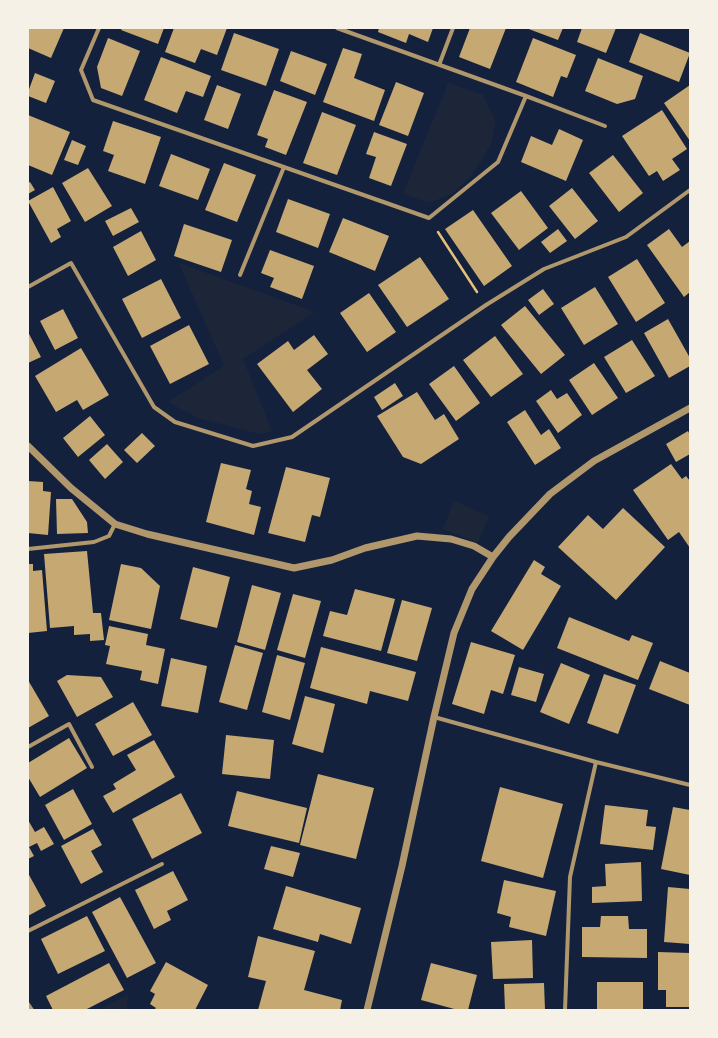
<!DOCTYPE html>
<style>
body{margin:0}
#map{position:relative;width:718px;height:1038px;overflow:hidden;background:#14213d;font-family:"Public Sans",sans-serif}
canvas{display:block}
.frame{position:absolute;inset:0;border:29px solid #f6f1e7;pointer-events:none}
</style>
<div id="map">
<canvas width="718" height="1038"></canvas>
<div class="frame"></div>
</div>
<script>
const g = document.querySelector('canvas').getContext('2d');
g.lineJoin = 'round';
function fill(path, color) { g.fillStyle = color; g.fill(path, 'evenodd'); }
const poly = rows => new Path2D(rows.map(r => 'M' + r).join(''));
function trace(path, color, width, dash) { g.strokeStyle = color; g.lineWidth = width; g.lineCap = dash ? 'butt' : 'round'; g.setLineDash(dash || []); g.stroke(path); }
fill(poly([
 [448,83,483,95,496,122,491,144,471,176,452,194,429,203,403,194],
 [179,263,315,312,243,359,272,431,260,434,198,418,168,402,224,366],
 [454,501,489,516,478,543,443,529],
 [129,994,126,1010,98,1010]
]), '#1d2539');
fill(poly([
 [28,28,64,28,51,58,28,48],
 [122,28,164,28,158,44,121,30],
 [174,28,227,28,217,55,201,49,195,63,165,52],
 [379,28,433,28,428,42,409,34,406,43,378,32],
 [470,28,506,28,490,69,459,57],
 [526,28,563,28,558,40],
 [582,28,616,28,606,53,577,42],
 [234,33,279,49,266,86,221,70],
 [640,33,690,53,679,82,629,62],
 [108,38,140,51,122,96,101,88,97,67],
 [533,38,576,55,567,78,561,76,553,97,516,82],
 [343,48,362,54,354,78,385,90,374,121,323,102],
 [291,51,327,64,315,95,280,81],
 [161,57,211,76,203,97,186,91,177,113,144,100],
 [598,58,643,76,635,99,617,104,585,91],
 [35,73,55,81,46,103,28,96,28,92],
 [396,82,424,93,408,136,379,125],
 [217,85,241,94,228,129,204,120],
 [690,85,690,141,664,103],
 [274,90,307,102,286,155,265,147,268,139,257,135],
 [662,110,687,149,672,159,680,170,663,181,657,171,649,176,622,136],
 [322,112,356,125,337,175,303,163],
 [28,115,70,132,52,175,28,165],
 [113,121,161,137,145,184,108,171,114,155,103,151],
 [559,129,583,140,566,181,521,162,531,136,552,145],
 [374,132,407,144,391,186,369,178,376,157,366,154],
 [72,140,86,146,78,165,64,160],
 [171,154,210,169,198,200,159,186],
 [613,155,643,193,619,212,589,173],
 [224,163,256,175,237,222,205,210],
 [88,168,112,206,85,222,62,183],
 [30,182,35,190,28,194,28,183],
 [53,187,71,221,57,229,61,237,51,243,28,201],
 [572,188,598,221,575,239,549,206],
 [521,191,548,228,519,250,491,213],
 [288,199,330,214,318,248,276,232],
 [131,208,139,222,113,236,105,221],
 [473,210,512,266,484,286,445,229],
 [343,218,389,236,375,271,329,252],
 [184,224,232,240,221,272,174,256],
 [558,229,567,241,550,253,541,242],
 [669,229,682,247,690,241,690,292,684,297,647,245],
 [141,231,156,260,128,276,113,247],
 [270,250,314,266,302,299,270,287,274,278,261,273],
 [420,257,449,299,407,327,378,285],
 [637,259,665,303,636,322,608,277],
 [161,279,181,318,142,338,122,299],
 [595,287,618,324,584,345,561,308],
 [543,289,554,304,539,315,528,300],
 [369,293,396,332,367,352,340,313],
 [525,306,565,355,541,374,501,325],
 [63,309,78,338,55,350,40,321],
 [668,319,690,358,690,366,669,378,644,333],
 [189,325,209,364,170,384,150,346],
 [28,332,41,357,28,363],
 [314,335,328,354,307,370,322,389,293,412,257,364,288,341,294,350],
 [495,336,523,374,491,397,463,360],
 [632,340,655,376,626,393,604,357],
 [81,348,109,395,83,410,77,400,56,412,35,376],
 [594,363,618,398,592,415,569,380],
 [454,366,480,403,456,421,429,384],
 [395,383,403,396,382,410,374,397],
 [551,390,557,399,567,393,582,415,558,433,536,401],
 [417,392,435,420,444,414,459,439,421,464,403,457,377,416],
 [525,410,541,435,549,429,561,448,535,465,507,422],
 [90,416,105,435,78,457,63,438],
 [688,431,690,435,690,454,676,462,666,444],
 [142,433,155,446,137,463,124,450],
 [107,444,123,462,105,479,89,460],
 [221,463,251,470,246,489,252,491,249,504,261,507,254,535,206,522],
 [671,464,682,479,686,476,690,481,690,548,679,532,668,540,633,490],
 [286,467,330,478,320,517,312,515,305,542,268,533],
 [28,481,43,482,43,491,51,492,48,535,28,533],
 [56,499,72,499,87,522,88,533,57,534],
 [623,508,665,547,616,600,558,547,588,515,603,529],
 [87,551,93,613,101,613,104,640,90,641,90,634,74,635,74,626,50,628,44,554],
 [534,560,545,567,541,574,561,586,523,650,491,631],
 [28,564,33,564,33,571,42,570,47,631,28,633],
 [121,564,141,568,160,586,151,629,109,620],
 [193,567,230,577,217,628,180,619],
 [252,585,281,593,265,650,237,642],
 [355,589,395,599,381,651,323,636,330,611,347,615],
 [293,594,321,601,305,658,277,650],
 [402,600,432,608,417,661,387,653],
 [569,617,629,641,632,635,653,643,638,680,557,648],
 [109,626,148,634,146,645,165,649,158,684,140,680,142,671,106,664,110,646,105,645],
 [471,642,515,655,503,694,491,690,484,714,452,704],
 [235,645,263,653,247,710,219,702],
 [321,647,416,672,408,701,370,691,367,704,310,688],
 [277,655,305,663,290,720,262,712],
 [171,658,207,666,198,713,161,706],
 [660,661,690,673,690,705,649,689],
 [561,663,590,675,569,724,540,712],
 [519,667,544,674,536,702,511,695],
 [604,674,636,685,618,734,587,723],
 [67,675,101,677,113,697,77,717,57,681],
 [28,680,49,716,28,728],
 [305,696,335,704,323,753,292,744],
 [133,702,152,735,113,756,95,724],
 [226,735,274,740,270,779,222,774],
 [69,738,87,768,40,797,28,777,28,763],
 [154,740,175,777,113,813,103,796,116,789,113,784,136,770,127,755],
 [318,774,374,788,356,859,300,845],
 [500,787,563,804,543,878,481,861],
 [73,789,92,824,64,840,45,805],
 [237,791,307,808,299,843,228,826],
 [181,793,202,833,152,859,132,819],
 [605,805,648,810,646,826,656,827,653,850,600,844],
 [673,807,690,810,690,875,661,869],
 [28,820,35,832,44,827,54,844,41,851,37,843,29,847,34,856,28,859],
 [93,829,102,845,91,851,103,872,81,884,61,846],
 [271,846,300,853,293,877,264,869],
 [641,862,642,901,592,903,592,887,606,886,605,864],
 [173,871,188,900,167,911,171,920,154,929,135,890],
 [28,873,46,906,28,916],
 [504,880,556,891,546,936,509,927,511,917,497,913],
 [286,886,361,908,351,944,320,934,318,942,273,929],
 [668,887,690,889,690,944,664,942],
 [120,897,156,963,127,978,92,912],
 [87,916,105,951,58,974,41,939],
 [601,916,628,916,629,929,647,929,647,958,582,957,582,927,600,927],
 [258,936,315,951,304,990,342,1000,340,1010,258,1010,266,981,248,977],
 [532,940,533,978,493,979,491,942],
 [658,952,690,953,690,1007,666,1007,666,990,658,990],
 [166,962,208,985,195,1010,154,1010,156,1008,150,1004,155,994,150,991],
 [109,963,124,990,85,1010,53,1010,46,996],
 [431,963,477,975,468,1010,458,1010,421,1000],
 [597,982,643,982,643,1010,597,1010],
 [544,983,545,1010,505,1010,504,984]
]), '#c6a872');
trace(poly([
 [438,232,477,292]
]), '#e5c07b', 2.5);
trace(poly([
 [99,28,81,70,93,100,429,218,498,162,526,96],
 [337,28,526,96,605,126],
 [439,65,453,28],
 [240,275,284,167],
 [28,287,71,263,154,407,175,422,253,446,292,437,486,305,544,269,626,237,690,190],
 [28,549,94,542,109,536,115,524],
 [434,717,596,762,690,785],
 [28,747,69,724,92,767],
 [28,931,162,864],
 [28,1004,32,1010],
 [565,1010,570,877,596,762]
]), '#b1986c', 4);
trace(poly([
 [28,446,71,488,115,524,147,534,294,568,332,560,365,548,417,536,451,539,474,546,493,557],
 [367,1010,402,866,434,717,454,633,472,589,493,557,509,537,550,494,594,461,690,408]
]), '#b1986c', 7);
</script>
